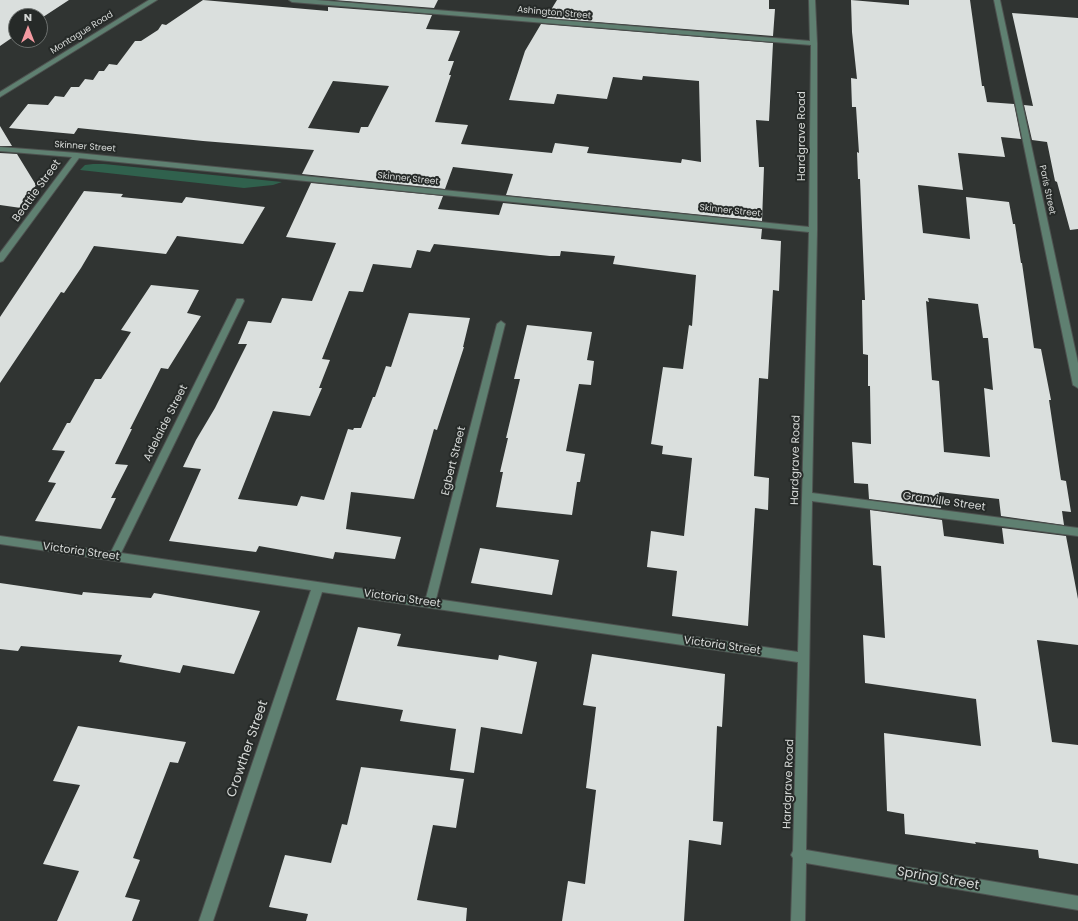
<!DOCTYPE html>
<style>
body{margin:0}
#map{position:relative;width:1078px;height:921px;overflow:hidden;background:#303432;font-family:Poppins,sans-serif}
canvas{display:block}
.north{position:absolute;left:8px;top:8px;width:40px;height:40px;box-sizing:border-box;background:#262a28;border:1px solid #6c706e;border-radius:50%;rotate:0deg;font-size:11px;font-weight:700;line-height:16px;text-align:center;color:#d5d8d6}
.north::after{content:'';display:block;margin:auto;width:14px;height:18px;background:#f49aa1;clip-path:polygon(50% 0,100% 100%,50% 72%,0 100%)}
</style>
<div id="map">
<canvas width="1078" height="921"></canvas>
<div class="north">N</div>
</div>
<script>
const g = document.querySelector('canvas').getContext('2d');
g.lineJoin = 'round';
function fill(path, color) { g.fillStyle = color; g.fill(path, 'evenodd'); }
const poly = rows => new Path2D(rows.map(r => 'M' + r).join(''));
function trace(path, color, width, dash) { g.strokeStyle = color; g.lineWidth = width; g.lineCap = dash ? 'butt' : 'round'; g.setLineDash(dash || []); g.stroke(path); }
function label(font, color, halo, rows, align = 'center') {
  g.font = font + ' Poppins,sans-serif'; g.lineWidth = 4; g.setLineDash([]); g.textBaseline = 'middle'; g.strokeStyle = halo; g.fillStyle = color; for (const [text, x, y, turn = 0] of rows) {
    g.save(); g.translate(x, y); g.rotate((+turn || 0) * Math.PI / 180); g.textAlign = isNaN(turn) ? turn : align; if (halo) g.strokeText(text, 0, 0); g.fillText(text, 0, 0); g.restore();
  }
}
fill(poly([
 [93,164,104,164,282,182,273,185,244,188,80,170,85,165]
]), '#30614d');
fill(poly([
 [0,0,69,0,40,19,40,16,16,16,16,35,0,46],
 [203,0,328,11,328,7,432,15,426,29,460,31,448,61,454,61,449,75,451,75,435,122,468,125,461,144,552,153,555,143,589,147,587,153,681,163,682,159,701,162,699,81,643,76,642,80,613,77,607,99,557,94,554,104,509,100,525,51,541,24,773,43,769,121,756,120,759,167,764,167,762,221,506,195,513,174,453,167,445,189,302,174,314,150,203,141,78,128,74,134,9,128,28,104,48,105,55,96,64,97,71,87,79,87,85,79,93,80,99,71,104,71,109,64,117,65,135,41,141,41,158,30,162,24,166,25],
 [333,81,389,86,368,127,361,127,359,133,308,128],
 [334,0,438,0,434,8],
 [557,0,769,0,769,9,775,9,773,36,546,18],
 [851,0,909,5,909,0,970,0,982,86,984,86,987,102,1014,104,1021,139,1001,137,1005,157,958,153,963,190,918,185,923,233,970,239,966,197,1009,202,1013,224,1015,224,1021,263,1022,263,1034,348,1041,349,1051,400,1049,400,1061,480,1066,481,1071,512,1062,511,1064,525,1001,516,999,499,939,492,941,508,869,499,868,484,854,483,852,442,871,444,870,386,868,386,868,355,863,354,862,300,865,300,860,179,858,179,857,152,859,153,856,107,852,107,851,78,857,79,852,32],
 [928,298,978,304,983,338,988,338,993,390,984,388,990,457,944,452,939,381,932,380,926,301,929,302],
 [1012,13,1078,18,1078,229,1070,230,1057,182,1055,181,1047,142,1032,140,1024,105,1033,106],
 [0,126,12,146,0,146],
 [0,153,17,154,36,185,21,208,0,205],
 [311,183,443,196,438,209,499,215,503,203,762,229,761,239,781,241,779,291,773,290,768,379,759,378,754,476,769,478,768,510,755,508,748,626,672,616,677,571,647,567,651,531,684,536,692,458,662,454,663,446,651,444,663,367,683,369,689,325,692,326,696,275,613,264,615,256,561,251,560,256,550,256,434,244,430,252,417,250,411,268,373,264,363,292,349,291,322,359,330,360,319,388,322,388,310,416,273,411,238,499,297,506,301,496,324,500,348,429,353,430,354,428,361,428,373,397,375,397,386,366,391,367,409,313,470,318,463,347,464,347,437,430,434,429,414,499,351,492,346,529,401,537,395,559,335,552,333,559,259,546,256,552,169,541,201,469,183,467,196,440,215,408,247,344,238,344,248,321,271,323,282,298,312,301,336,243,286,237],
 [84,191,123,194,121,197,182,203,186,197,265,207,243,244,177,236,166,254,94,246,81,268,64,293,61,292,0,383,0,317],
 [151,285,199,290,187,313,201,316,168,369,161,368,130,429,132,429,115,464,128,465,111,498,116,498,101,529,35,521,56,483,48,482,65,451,52,450,67,423,70,423,95,379,101,379,131,332,121,330],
 [527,325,592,332,587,360,594,361,591,385,579,384,566,451,585,454,580,482,577,482,572,515,496,507,503,472,500,472,508,438,506,438,520,379,514,379],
 [870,510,942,520,944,536,1004,544,1002,528,1066,536,1078,599,1078,645,1037,640,1052,742,1078,745,1078,864,1039,858,1038,850,975,842,976,844,905,834,904,814,887,811,884,733,981,746,976,699,865,683,863,635,885,638,881,566,873,565],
 [480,548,559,560,552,595,471,583],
 [0,583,82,595,83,592,151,598,154,593,260,611,234,674,183,665,180,673,119,662,122,655,21,646,18,651,0,649],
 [358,627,401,634,397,646,498,660,499,655,537,662,522,734,481,727,474,773,450,770,456,729,400,721,403,710,336,700],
 [592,654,725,674,722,727,717,726,713,821,723,822,721,845,689,840,684,921,562,921,568,881,585,884,596,790,586,788,596,707,583,705],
 [78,726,186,742,178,763,170,762,133,858,140,860,125,897,140,900,132,921,57,921,79,871,43,864,80,785,53,781],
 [361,767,464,779,456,828,433,825,417,900,467,908,466,921,306,921,308,914,269,907,285,855,331,863,342,824,347,825]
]), '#dadfdd');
const minor = poly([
 [149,0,157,0,0,97,0,92,149,0],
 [289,0,316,0,810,41,809,0,815,0,817,43,817,230,812,493,1078,528,1078,536,812,501,806,850,1078,896,1078,910,806,863,805,921,791,921,793,858,791,855,793,851,798,662,322,592,213,921,199,921,311,590,0,544,0,536,111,552,237,299,243,299,244,301,121,553,426,598,497,324,501,321,505,324,436,599,798,652,809,232,79,158,3,261,0,262,0,253,72,157,0,151,0,147,77,153,809,227,811,45,292,2,289,0],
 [994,0,1000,0,1078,363,1078,388,1073,385,994,0]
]);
trace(minor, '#4e5250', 2);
fill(minor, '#5f8071');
label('9px', '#d5d8d6', '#262a28', [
 ["Ashington Street",554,13,5],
 ["Montague Road",82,33,-32],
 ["Skinner Street",85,147,4],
 ["Skinner Street",408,179,6],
 ["Paris Street",1047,190,78],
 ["Skinner Street",730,211,6]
]);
label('11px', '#d5d8d6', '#262a28', [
 ["Hardgrave Road",802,136,-90],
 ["Beattie Street",37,191,-54],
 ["Adelaide Street",166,423,-63],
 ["Hardgrave Road",796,460,-89],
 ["Egbert Street",454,461,-76],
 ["Granville Street",944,502,8],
 ["Victoria Street",81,552,8],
 ["Victoria Street",402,599,8],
 ["Victoria Street",722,646,8],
 ["Hardgrave Road",789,784,-88]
]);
label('13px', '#d5d8d6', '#262a28', [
 ["Crowther Street",248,749,-71],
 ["Spring Street",938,879,10]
]);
</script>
